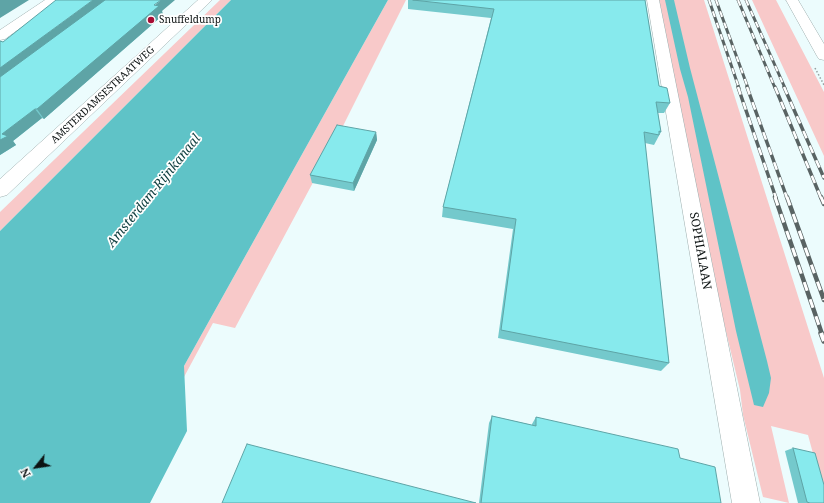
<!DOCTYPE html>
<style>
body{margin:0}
#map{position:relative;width:824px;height:503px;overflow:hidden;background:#ecfcfd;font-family:"Noto Serif",serif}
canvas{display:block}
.north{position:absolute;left:16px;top:447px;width:40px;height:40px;-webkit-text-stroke:3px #fff;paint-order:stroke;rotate:240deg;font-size:11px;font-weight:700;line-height:16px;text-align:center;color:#0c1212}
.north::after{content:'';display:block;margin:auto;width:14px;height:18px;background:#0c1212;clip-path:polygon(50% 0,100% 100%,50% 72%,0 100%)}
</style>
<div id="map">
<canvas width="824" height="503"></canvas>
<div class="north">N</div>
</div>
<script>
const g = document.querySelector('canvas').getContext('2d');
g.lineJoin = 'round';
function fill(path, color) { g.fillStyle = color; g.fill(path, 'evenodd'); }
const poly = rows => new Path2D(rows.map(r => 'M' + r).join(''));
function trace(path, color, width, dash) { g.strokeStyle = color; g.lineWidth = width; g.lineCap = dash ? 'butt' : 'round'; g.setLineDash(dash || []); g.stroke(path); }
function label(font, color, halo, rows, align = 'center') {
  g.font = font + ' "Noto Serif",serif'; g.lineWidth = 3.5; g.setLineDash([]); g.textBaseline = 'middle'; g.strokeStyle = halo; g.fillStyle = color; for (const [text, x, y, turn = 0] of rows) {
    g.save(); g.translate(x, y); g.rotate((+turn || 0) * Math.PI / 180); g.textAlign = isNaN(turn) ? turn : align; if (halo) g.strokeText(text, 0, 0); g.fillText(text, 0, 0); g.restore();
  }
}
fill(poly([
 [220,0,231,0,0,231,0,212],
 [388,0,406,0,339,134,235,328,213,323,184,377,184,366],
 [659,0,704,0,824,378,824,494,808,435,771,426,789,503,763,497,743,415,740,390,722,315],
 [752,0,776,0,824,92,824,156]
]), '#f8c9c9');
fill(poly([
 [231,0,388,0,184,366,187,431,150,503,0,503,0,231],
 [665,0,674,0,690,68,767,361,771,378,769,393,763,407,754,405,736,331,688,97,680,69]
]), '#5fc3c7');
const minor = poly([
 [45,0,59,0,5,39,0,40,0,30,45,0],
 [647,0,659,0,760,503,732,503,647,0],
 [786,0,798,0,824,44,824,60,819,59,817,56,786,0]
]);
const secondary = poly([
 [198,0,212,0,7,195,0,197,0,179,198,0]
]);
trace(minor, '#9eaeae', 1);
trace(secondary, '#9eaeae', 1);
trace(poly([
 [815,68,824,85]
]), '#94a0a0', 1.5, [1.5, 2]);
fill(minor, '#fff');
fill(secondary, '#fff');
const railFar3 = poly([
 [709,0,739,88],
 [716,0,748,88],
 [738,0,775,88],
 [746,0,785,88]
]);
const railFar2 = poly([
 [738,87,776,198],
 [747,87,787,198],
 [775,87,821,198],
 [784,87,824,178]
]);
const railFar1 = poly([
 [775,197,822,334],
 [787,197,824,300],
 [821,197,824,204]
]);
const rail = poly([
 [821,333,824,341]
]);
trace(railFar3, '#596363', 3);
trace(railFar2, '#596363', 3.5);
trace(railFar1, '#596363', 4.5);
trace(rail, '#596363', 5.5);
trace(railFar3, '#fff', 2, [6]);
trace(railFar2, '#fff', 2.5, [8]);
trace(railFar1, '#fff', 3, [9]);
trace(rail, '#fff', 4, [12]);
fill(poly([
 [408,0,645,0,659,86,670,103,664,113,658,113,661,132,654,145,645,143,669,363,661,371,498,338,513,229,442,217,443,207,491,18,408,9],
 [162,11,163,15,44,119,42,118,13,141,16,145,0,155,0,41,3,42],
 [376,132,377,140,354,191,312,183,310,175],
 [492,416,532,425,532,424,536,417,680,458,721,503,479,503,489,423],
 [793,448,824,503,798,503,785,451]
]), '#74c9cc');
fill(poly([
 [0,0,29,0,0,18],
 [93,0,110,0,0,83,0,68],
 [161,0,175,0,162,11,163,15,44,119,37,109],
 [35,109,42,118,13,141,16,145,0,155,0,140,2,134],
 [376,132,377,140,354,191,353,183]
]), '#5ea4a6');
const building = poly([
 [56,0,93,0,0,68,0,41,3,42,56,0],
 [105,0,161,0,154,5,159,6,37,109,35,109,2,134,8,136,0,140,0,77,105,0],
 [413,0,645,0,659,86,667,88,670,103,656,102,661,132,659,131,659,135,644,132,669,363,501,330,516,219,443,207,494,9,413,0],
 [337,125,376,132,353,183,310,175,337,125],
 [492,416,536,426,536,417,678,449,680,458,715,467,721,503,481,503,492,416],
 [247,444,476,503,222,503,247,444],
 [793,448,815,453,824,485,824,503,810,503,807,502,793,448]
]);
fill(building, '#87eaed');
trace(building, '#5ea4a6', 1);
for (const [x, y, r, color] of [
 [151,20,4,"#a60c33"]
]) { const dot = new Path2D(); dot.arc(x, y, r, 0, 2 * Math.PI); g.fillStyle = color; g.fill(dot); trace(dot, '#fff', 1.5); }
label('10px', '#0c1212', '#fff', [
 ["Snuffeldump",159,20]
], 'left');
label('10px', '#0c1212', '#fff', [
 ["AMSTERDAMSESTRAATWEG",103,95,-43]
]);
label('12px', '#0c1212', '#fff', [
 ["SOPHIALAAN",700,251,80]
]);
label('italic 13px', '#0d3d3e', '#fff', [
 ["Amsterdam-Rijnkanaal",154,191,-51]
]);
</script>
